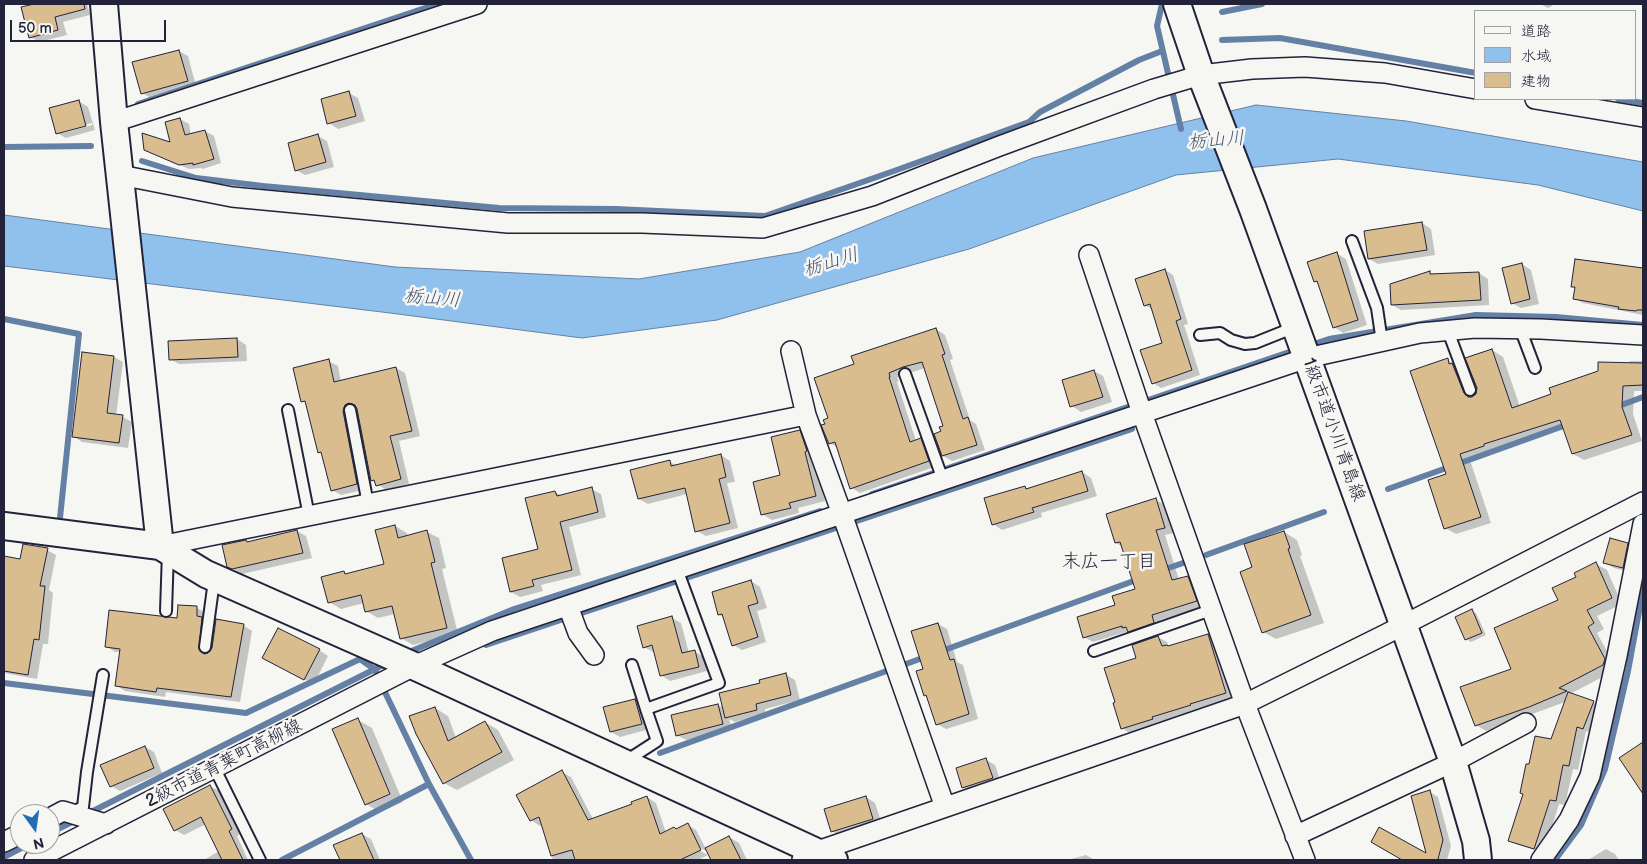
<!DOCTYPE html>
<meta charset="utf-8">
<style>
body{margin:0}
#map{position:relative;width:1647px;height:864px;overflow:hidden;background:#f6f6f2;font-family:"Balsamiq Sans","Klee One",sans-serif}
canvas{display:block}
.frame{position:absolute;inset:0;border:5px solid #22223b;pointer-events:none}
.legend{position:absolute;left:1474px;top:10px;width:162px;height:90px;box-sizing:border-box;background:#f6f6f2;border:1px solid #a1a1a9;margin:0;padding:6px 9px;list-style:none;font-size:15px;color:#22223b}
.legend li{display:flex;align-items:center;gap:10px;height:25px}
.legend b{width:25px;border:1px solid #a1a1a9}
.north{position:absolute;left:10px;top:804px;width:50px;height:50px;box-sizing:border-box;background:#f6f6f2;border:1px solid #a1a1a9;border-radius:50%;rotate:166deg;font-size:14px;font-weight:700;line-height:20px;text-align:center;color:#22223b}
.north::after{content:'';display:block;margin:auto;width:18px;height:22px;background:#1f6fb2;clip-path:polygon(50% 0,100% 100%,50% 72%,0 100%)}
.scale{position:absolute;left:10px;top:20px;width:156px;height:22px;box-sizing:border-box;border:2px solid #22223b;border-top:0;padding-left:6px;font-size:15px;line-height:18px;white-space:nowrap;color:#22223b;-webkit-text-stroke:4px #f6f6f2;paint-order:stroke}
</style>
<div id="map">
<canvas width="1647" height="864"></canvas>
<div class="frame"></div>
<ul class="legend">
<li><b style="height:6px;background:#f6f6f2"></b>道路</li>
<li><b style="height:14px;background:#90c1ec"></b>水域</li>
<li><b style="height:14px;background:#d9bd8e"></b>建物</li>
</ul>
<div class="north">N</div>
<div class="scale">50 m</div>
</div>
<script>
const g = document.querySelector('canvas').getContext('2d');
g.lineJoin = 'round';
function fill(path, color) { g.fillStyle = color; g.fill(path, 'evenodd'); }
const poly = rows => new Path2D(rows.map(r => 'M' + r).join(''));
function trace(path, color, width, dash) { g.strokeStyle = color; g.lineWidth = width; g.lineCap = dash ? 'butt' : 'round'; g.setLineDash(dash || []); g.stroke(path); }
function label(font, color, halo, rows, align = 'center') {
  g.font = font + ' "Balsamiq Sans","Klee One",sans-serif'; g.lineWidth = 5; g.setLineDash([]); g.textBaseline = 'middle'; g.strokeStyle = halo; g.fillStyle = color; for (const [text, x, y, turn = 0] of rows) {
    g.save(); g.translate(x, y); g.rotate((+turn || 0) * Math.PI / 180); g.textAlign = isNaN(turn) ? turn : align; if (halo) g.strokeText(text, 0, 0); g.fillText(text, 0, 0); g.restore();
  }
}
const water = poly([
 [1256,105,1406,121,1643,162,1643,211,1538,185,1338,159,1176,175,969,249,717,320,582,338,390,313,4,266,4,215,395,267,639,279,800,252,1033,158,1256,105]
]);
fill(water, '#90c1ec');
trace(water, '#6481a5', 1);
fill(poly([
 [39,4,87,4,90,15,63,22,67,35,40,42,30,37,22,8],
 [1540,4,1555,4,1548,8],
 [179,51,188,56,196,86,151,98,142,93],
 [349,93,358,98,365,121,338,129,329,123],
 [79,101,88,107,95,130,66,138,57,133],
 [92,123,92,125,63,133,63,131],
 [180,119,189,124,191,135,205,131,214,136,221,163,203,169,201,168,189,169,146,150,172,143],
 [318,136,327,141,334,167,305,175,296,170],
 [1422,223,1431,229,1435,255,1378,264,1369,259],
 [1336,253,1346,259,1367,325,1343,333,1334,327,1319,284,1315,281],
 [1522,264,1531,270,1539,304,1521,308,1512,303],
 [1165,270,1173,275,1188,324,1184,325,1200,375,1161,388,1153,383,1164,343,1153,310,1145,305],
 [1429,272,1435,275,1479,273,1488,279,1489,305,1401,310,1392,305],
 [1624,277,1643,280,1643,315,1583,303,1574,298,1576,289,1572,286],
 [936,329,945,335,953,359,950,360,970,420,976,424,985,450,952,461,943,456,942,432,944,426,925,368,913,372,897,378,899,381,897,382,916,441,921,440,929,445,937,466,860,493,852,488,838,448,830,443,826,425,856,365],
 [237,339,246,345,247,361,179,364,170,359],
 [1492,350,1503,357,1520,407,1630,364,1630,361,1643,361,1643,391,1634,391,1633,414,1642,441,1584,460,1573,454,1564,428,1494,450,1495,452,1470,460,1491,523,1456,534,1445,528,1448,475,1447,360,1463,370,1473,397,1477,395],
 [114,357,123,362,116,416,123,417,132,422,128,448,82,442,73,436],
 [328,361,338,366,341,382,396,368,405,373,420,436,399,441,409,484,386,490,372,480,358,408,354,410,366,489,341,495,332,490,323,454,319,452,307,403,302,401],
 [1094,371,1103,376,1112,402,1081,412,1072,406],
 [799,431,809,437,825,501,798,508,799,513,772,520,762,514,782,476],
 [721,455,730,461,735,482,727,483,738,528,706,536,697,531,687,494,648,504,639,499,670,462,677,466],
 [1082,472,1091,478,1097,496,1041,513,1042,517,1002,530,993,524,1025,487,1029,489],
 [591,489,601,494,606,517,569,527,581,575,541,585,543,591,520,597,511,592,539,550,555,492,562,496],
 [1156,500,1165,505,1174,533,1165,535,1179,580,1188,577,1197,582,1205,606,1160,620,1163,628,1138,636,1129,631,1093,642,1084,637,1117,606,1137,590,1123,547,1116,543],
 [395,526,407,533,408,537,427,532,439,538,446,568,442,569,458,634,413,645,401,638,395,614,378,618,366,611,364,603,341,609,329,602,344,572,348,575,385,565],
 [297,531,306,536,312,558,242,574,228,566,246,541,248,543],
 [1284,532,1297,540,1302,555,1300,556,1324,623,1276,639,1263,632,1254,568],
 [1627,544,1637,549,1632,573,1614,568,1605,563],
 [47,550,56,555,49,590,53,593,48,644,43,644,37,679,4,673,4,557,21,560],
 [1596,564,1607,570,1622,604,1597,616,1604,629,1597,633,1615,666,1614,671,1570,694,1593,702,1602,708,1593,733,1586,731,1578,770,1573,769,1565,805,1559,804,1544,853,1519,845,1510,840,1524,794,1530,766,1551,740,1565,702,1486,731,1476,725,1560,601,1578,577],
 [751,581,760,587,767,608,757,611,766,642,742,650,733,645,724,617,719,615],
 [197,608,206,613,211,623,207,654,243,625,252,631,240,702,166,692,165,697,125,691,116,685,121,652,115,652,106,646,178,620],
 [1472,611,1476,613,1486,635,1471,642,1466,639],
 [672,618,681,623,689,653,694,651,704,657,707,671,670,681,661,675,655,652,653,652,644,647],
 [938,624,947,629,957,662,963,665,978,719,946,729,937,724,928,697,925,695,924,669],
 [1208,635,1217,641,1234,698,1199,709,1199,710,1161,722,1162,724,1131,734,1122,728,1137,659,1158,637,1167,642,1169,647],
 [319,650,328,656,314,684,273,663],
 [785,674,795,680,800,700,765,709,766,714,735,722,729,719,732,729,686,740,677,735,718,705,724,708,761,684],
 [635,701,644,706,650,729,620,737,611,732],
 [435,708,448,716,456,738,485,722,498,730,514,760,457,790,444,783],
 [358,720,372,728,403,802,380,812,366,804],
 [145,747,154,752,162,773,120,791,111,786],
 [986,760,995,765,1001,783,973,793,963,787],
 [562,772,571,777,593,819,633,805,647,797,656,803,666,833,678,830,688,825,696,830,706,849,729,837,739,843,747,860,713,860,710,853,697,846,695,848,708,855,698,860,553,860,543,824,540,826,531,820],
 [210,786,219,791,240,834,237,836,248,860,204,860,219,851,206,824,184,835,175,830],
 [1430,792,1438,797,1451,846,1447,860,1405,860,1372,842,1428,855],
 [866,797,875,803,882,824,841,836,832,831],
 [362,834,371,839,380,860,341,860,335,846],
 [1606,849,1615,854,1619,860,1588,860],
 [1086,855,1095,860,1067,860]
]), '#0003');
trace(poly([
 [1162,4,1157,26,1181,129],
 [1222,12,1262,4],
 [1222,40,1280,38,1476,73],
 [1618,99,1643,103],
 [138,104,437,4],
 [4,147,91,146],
 [142,161,196,178,263,186,499,208,616,209,765,216,894,171,1029,122,1040,112,1139,60,1162,51],
 [4,319,79,334,60,518],
 [1308,346,1329,339,1476,315,1556,317,1643,325],
 [1616,407,1643,397],
 [1388,489,1569,424],
 [872,494,1298,349],
 [1206,555,1324,512],
 [1160,571,1183,563],
 [486,645,1132,429],
 [939,652,1139,579],
 [404,654,514,609,820,511],
 [4,683,246,713,360,659,374,669,376,672],
 [382,686,429,784,471,860],
 [660,753,928,656],
 [87,814,389,662],
 [50,833,76,820],
 [4,857,29,844],
 [282,860,429,784],
 [1555,860,1581,825,1605,769,1628,671,1643,590]
]), '#6481a5', 6);
const building = poly([
 [34,4,84,4,85,9,55,17,58,30,29,38,21,7,34,4],
 [179,50,188,81,141,94,132,62,179,50],
 [349,91,356,116,327,124,321,99,349,91],
 [79,100,86,126,56,134,49,108,79,100],
 [180,118,185,135,205,130,214,159,193,165,193,163,179,165,144,150,142,133,170,142,165,122,180,118],
 [318,134,326,162,295,171,288,143,318,134],
 [1422,222,1427,250,1368,259,1364,231,1422,222],
 [1337,252,1358,320,1333,328,1317,281,1314,282,1307,262,1337,252],
 [1575,259,1643,268,1643,310,1637,310,1636,311,1618,309,1619,307,1573,299,1575,287,1571,287,1575,259],
 [1522,263,1530,299,1511,304,1502,268,1522,263],
 [1165,269,1181,319,1176,321,1192,370,1152,384,1140,350,1162,343,1150,304,1144,306,1135,279,1165,269],
 [1430,271,1430,274,1479,272,1481,300,1391,305,1390,284,1430,271],
 [936,328,945,354,942,355,963,419,968,417,977,445,942,456,934,434,941,431,939,427,943,426,922,362,903,367,889,373,890,377,889,377,910,442,921,438,929,461,850,489,835,442,829,444,821,425,825,424,823,420,828,418,814,378,854,364,851,356,936,328],
 [237,338,238,357,169,360,168,341,237,338],
 [1492,349,1512,408,1551,394,1549,388,1598,371,1598,362,1643,363,1643,385,1623,386,1622,407,1632,435,1572,454,1560,420,1484,444,1484,446,1460,454,1481,517,1444,529,1428,480,1446,474,1410,371,1448,358,1449,364,1452,363,1464,393,1468,397,1472,397,1476,394,1477,388,1465,358,1492,349],
 [82,352,114,356,107,413,123,415,119,443,72,437,82,352],
 [329,359,334,382,396,367,412,431,390,436,401,479,376,486,374,480,371,481,357,409,355,405,349,403,345,405,343,411,357,484,331,491,321,452,318,453,305,401,301,402,293,368,329,359],
 [1094,370,1103,397,1070,407,1062,380,1094,370],
 [800,430,807,451,805,452,816,496,789,503,791,508,761,515,753,482,780,475,771,437,800,430],
 [721,454,726,477,719,479,730,523,695,532,685,488,638,499,630,470,670,460,671,466,721,454],
 [1082,471,1088,491,1032,508,1034,512,992,525,984,498,1025,486,1026,489,1082,471],
 [592,487,598,512,560,522,572,570,532,580,534,586,510,592,502,558,538,549,525,498,555,491,557,496,592,487],
 [1156,498,1165,528,1156,530,1172,580,1188,576,1197,601,1152,615,1154,623,1128,632,1126,627,1122,628,1122,626,1083,638,1077,617,1115,605,1112,596,1135,589,1120,542,1115,543,1106,514,1156,498],
 [395,525,398,538,427,530,435,562,431,563,447,628,400,639,392,606,365,612,361,595,328,603,321,577,344,571,345,574,384,564,375,530,395,525],
 [297,530,303,553,232,569,227,567,222,545,246,540,247,542,297,530],
 [1284,531,1290,548,1288,549,1311,615,1262,633,1240,572,1252,567,1244,544,1284,531],
 [1610,538,1628,543,1623,568,1603,563,1610,538],
 [23,544,48,548,40,586,45,586,39,640,34,639,28,675,4,671,4,556,20,559,23,544],
 [1596,562,1612,598,1587,610,1594,623,1588,627,1605,659,1603,665,1559,688,1567,691,1529,707,1475,726,1460,687,1511,669,1494,628,1558,600,1552,588,1576,577,1574,573,1596,562],
 [751,580,758,603,748,606,758,637,732,646,722,614,718,615,712,592,751,580],
 [178,605,197,606,197,616,202,617,199,649,204,654,208,653,212,648,216,619,244,624,231,697,157,688,156,692,115,686,120,649,105,647,109,610,177,618,178,605],
 [1472,609,1482,633,1465,640,1455,617,1472,609],
 [672,616,682,653,695,650,699,667,660,676,652,645,643,648,637,626,672,616],
 [938,623,950,660,954,659,969,714,936,725,926,695,924,696,916,671,923,669,911,631,938,623],
 [278,628,320,649,304,680,262,658,278,628],
 [1208,634,1226,693,1190,704,1191,705,1152,717,1153,719,1121,729,1113,703,1115,702,1104,668,1136,658,1132,645,1158,636,1162,646,1167,645,1168,646,1208,634],
 [786,673,791,695,756,704,757,710,725,718,719,693,760,683,759,680,786,673],
 [1568,692,1594,701,1583,729,1577,727,1569,766,1563,765,1556,801,1550,800,1534,849,1508,841,1523,794,1520,793,1526,764,1529,764,1535,736,1551,739,1568,692],
 [635,699,642,724,610,732,603,707,635,699],
 [718,704,723,724,676,736,671,715,718,704],
 [435,707,448,741,485,721,502,752,443,784,416,734,409,716,435,707],
 [358,718,390,794,365,805,332,729,358,718],
 [1643,742,1643,794,1619,758,1643,742],
 [145,746,154,768,110,787,100,765,145,746],
 [986,758,993,778,962,788,956,768,986,758],
 [562,770,588,820,632,804,631,802,647,796,660,834,674,827,676,829,688,823,701,850,680,860,575,860,572,850,551,856,539,817,530,821,516,795,562,770],
 [210,785,232,829,229,831,243,860,222,860,201,817,174,831,163,809,210,785],
 [1430,790,1443,840,1438,859,1440,860,1402,860,1371,842,1379,827,1426,853,1411,796,1430,790],
 [866,796,873,819,831,832,824,809,866,796],
 [362,833,374,860,340,860,333,845,362,833],
 [729,836,741,860,711,860,705,848,729,836]
]);
fill(building, '#d9bd8e');
trace(building, '#22223b', 1);
const lane = poly([
 [1352,241,1377,308,1382,342],
 [1520,328,1535,368],
 [1448,331,1470,390],
 [1200,335,1220,333,1231,340,1245,344,1255,343,1295,327],
 [905,374,943,480],
 [288,410,309,516],
 [350,410,368,504],
 [166,611,168,552],
 [205,647,213,588,213,578],
 [1094,651,1211,610],
 [632,665,646,709],
 [626,761,657,741,646,709,719,683,677,569],
 [215,769,260,860],
 [71,813,83,807,87,772,103,675]
]);
const street = poly([
 [1535,99,1643,117],
 [114,122,477,4],
 [120,175,232,197,508,223,642,223,763,228,872,196,997,147,1154,89,1201,75,1252,69,1305,67,1385,73,1476,89],
 [1089,255,1142,413,1245,704,1305,860],
 [791,351,806,415,842,514,945,807],
 [160,546,806,415],
 [568,606,578,633,594,655],
 [50,818,63,811,106,824],
 [1295,836,1453,762,1526,723],
 [4,842,20,834],
 [34,860,414,666,492,631,1307,358,1420,333,1475,328,1541,329,1643,335],
 [802,860,815,852,1245,704,1386,634,1643,502],
 [1541,860,1569,820,1590,776,1617,656,1643,524]
]);
const secondary = poly([
 [104,4,114,122,160,546],
 [1177,4,1201,75,1253,209,1453,762,1476,841,1478,860],
 [4,526,160,546,206,574,414,666,834,860]
]);
trace(lane, '#22223b', 14);
trace(street, '#22223b', 22);
trace(secondary, '#22223b', 30);
trace(lane, '#f6f6f2', 10);
trace(street, '#f6f6f2', 19);
trace(secondary, '#f6f6f2', 26);
label('18px', '#22223b', '#f6f6f2', [
 ["1級市道小川青島線",1333,430,70],
 ["2級市道青葉町高柳線",224,764,-27]
]);
label('italic 19px', '#435270', '#f6f6f2', [
 ["栃山川",1216,141,-5],
 ["栃山川",831,263,-17],
 ["栃山川",432,299,5]
]);
label('19px', '#22223b', '#f6f6f2', [
 ["末広一丁目",1109,562]
]);
</script>
